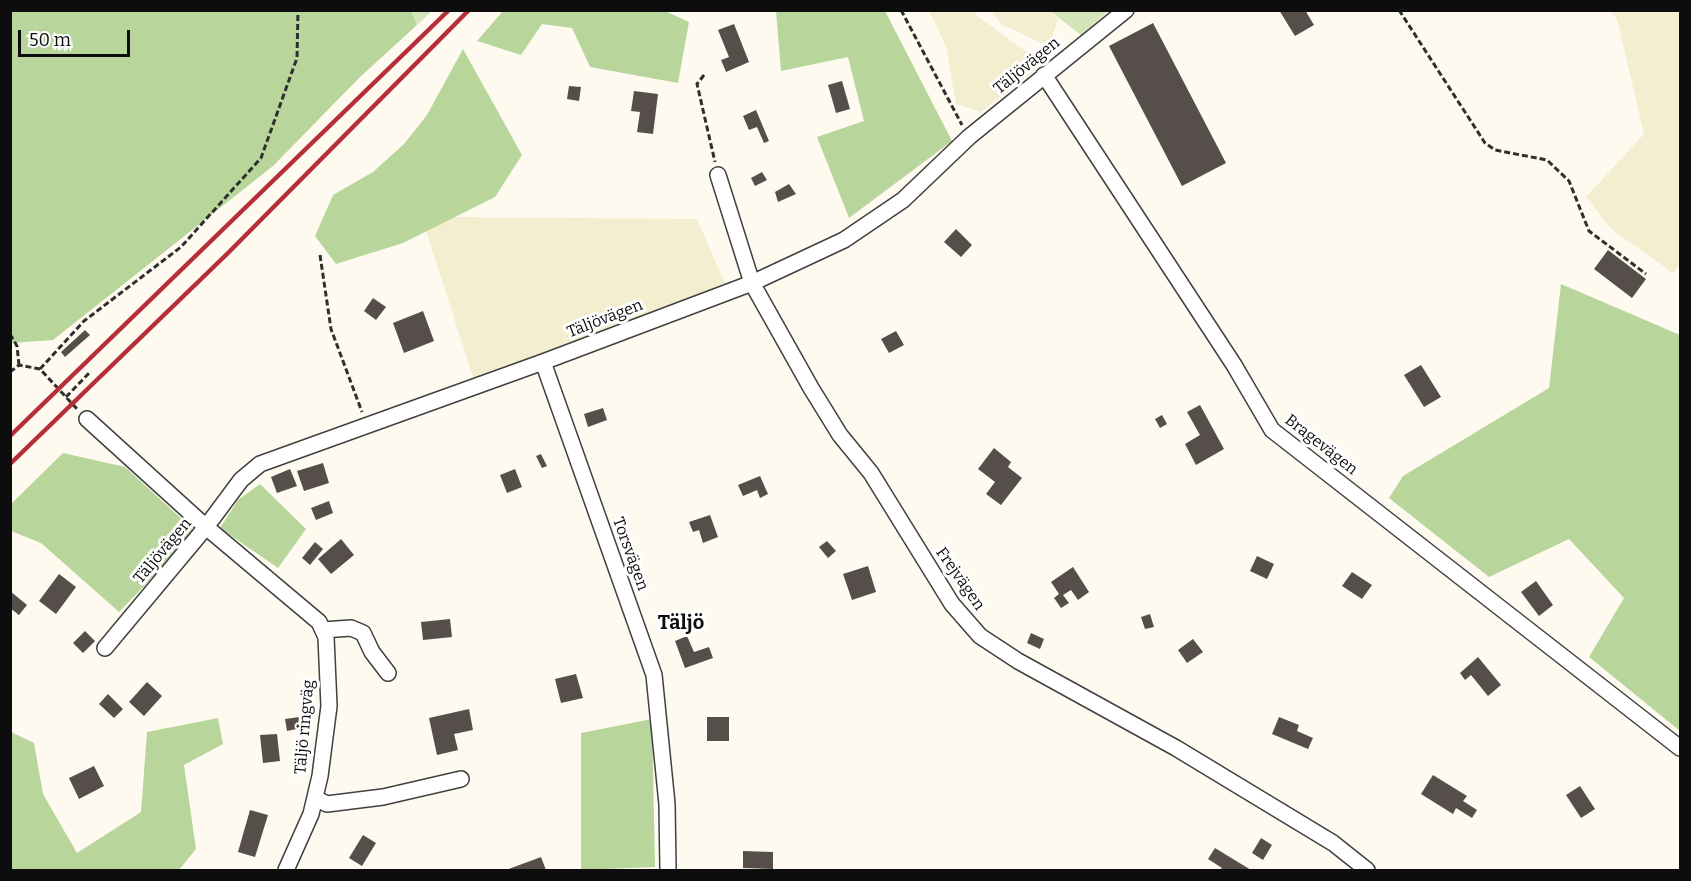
<!DOCTYPE html>
<meta charset="utf-8">
<style>
body{margin:0}
#map{position:relative;width:1691px;height:881px;overflow:hidden;background:#fefaef;font-family:Bitter,serif}
canvas{display:block}
.frame{position:absolute;inset:0;border:12px solid #0d0d0d;pointer-events:none}
.scale{position:absolute;left:18px;top:30px;width:112px;height:27px;box-sizing:border-box;border:3px solid #0d0d0d;border-top:0;padding-left:8px;font-size:18px;line-height:21px;white-space:nowrap;color:#0d0d0d;-webkit-text-stroke:4px #fff;paint-order:stroke}
</style>
<div id="map">
<canvas width="1691" height="881"></canvas>
<div class="frame"></div>
<div class="scale">50 m</div>
</div>
<script>
const g = document.querySelector('canvas').getContext('2d');
g.lineJoin = 'round';
function fill(path, color) { g.fillStyle = color; g.fill(path, 'evenodd'); }
const poly = rows => new Path2D(rows.map(r => 'M' + r).join(''));
function trace(path, color, width, dash) { g.strokeStyle = color; g.lineWidth = width; g.lineCap = dash ? 'butt' : 'round'; g.setLineDash(dash || []); g.stroke(path); }
function label(font, color, halo, rows, align = 'center') {
  g.font = font + ' Bitter,serif'; g.lineWidth = 6; g.setLineDash([]); g.textBaseline = 'middle'; g.strokeStyle = halo; g.fillStyle = color; for (const [text, x, y, turn = 0] of rows) {
    g.save(); g.translate(x, y); g.rotate((+turn || 0) * Math.PI / 180); g.textAlign = isNaN(turn) ? turn : align; if (halo) g.strokeText(text, 0, 0); g.fillText(text, 0, 0); g.restore();
  }
}
fill(poly([
 [929,11,975,11,975,14,1028,53,1037,69,981,112,956,104,946,46],
 [990,11,1050,11,1058,19,1049,47,1003,25],
 [1610,11,1680,11,1680,264,1673,273,1611,229,1586,197,1644,134,1617,19],
 [452,217,697,219,725,284,474,380,426,231]
]), '#f3eed0');
fill(poly([
 [410,11,432,11,417,25],
 [1050,11,1108,11,1081,35]
]), '#d3e6ba');
fill(poly([
 [11,10,410,10,417,25,359,78,273,166,53,340,11,343],
 [503,11,665,11,689,22,678,83,590,67,572,28,542,24,521,55,477,41],
 [776,11,885,11,952,141,849,218,817,137,864,121,848,57,781,71],
 [463,49,522,155,495,197,403,243,336,264,315,236,333,195,373,172,404,144,427,115],
 [1561,284,1680,335,1680,731,1589,657,1624,598,1569,539,1489,577,1389,498,1403,476,1549,388],
 [63,453,125,467,196,532,119,612,41,543,11,531,10,505],
 [260,484,306,529,278,568,220,528,238,500],
 [218,718,223,744,184,765,196,849,179,870,11,870,11,732,34,743,43,794,77,853,141,812,147,732],
 [652,719,655,867,581,870,581,733]
]), '#b8d69b');
fill(poly([
 [1279,10,1305,10,1314,25,1295,36],
 [1153,23,1226,163,1182,186,1109,46],
 [734,24,749,62,726,72,721,60,729,57,718,30],
 [842,81,850,109,836,113,828,85],
 [569,86,581,87,579,101,567,99],
 [634,91,658,94,653,134,637,132,640,112,631,111],
 [756,110,769,141,764,143,757,127,749,130,743,116],
 [762,172,767,180,755,186,751,178],
 [789,184,796,194,778,202,775,192],
 [956,229,972,245,961,257,944,242],
 [1608,250,1646,279,1632,298,1594,269],
 [373,298,386,307,376,320,364,311],
 [423,311,434,341,404,353,393,323],
 [85,330,90,335,65,357,61,352],
 [896,331,904,345,889,353,881,339],
 [1421,365,1441,397,1424,407,1404,375],
 [1200,405,1224,449,1196,465,1185,444,1200,435,1187,412],
 [603,408,607,420,588,427,584,414],
 [1162,415,1167,424,1160,428,1155,419],
 [994,448,1011,462,1008,467,1022,478,1001,505,986,494,995,482,978,469],
 [541,454,547,466,542,468,536,456],
 [323,463,329,483,304,491,297,471],
 [290,469,297,486,277,493,271,477],
 [515,469,522,487,507,493,500,475],
 [760,476,768,494,760,498,757,490,743,496,738,485],
 [329,501,333,513,316,520,311,508],
 [710,515,718,537,703,543,699,530,693,532,689,522],
 [341,539,354,555,331,574,318,559],
 [827,541,836,551,828,558,819,547],
 [315,542,323,549,310,565,302,558],
 [1257,556,1274,564,1267,579,1250,571],
 [868,566,876,592,852,600,843,574],
 [1073,567,1089,592,1078,600,1071,590,1063,595,1069,603,1061,608,1054,598,1059,594,1051,582],
 [1352,572,1372,585,1362,599,1342,586],
 [59,574,76,587,56,614,39,601],
 [1536,581,1553,605,1539,616,1521,592],
 [10,591,27,605,19,615,10,608],
 [1150,614,1154,627,1145,629,1141,617],
 [450,619,452,637,423,640,421,622],
 [85,631,95,641,83,653,73,643],
 [1031,633,1044,639,1040,649,1027,643],
 [687,636,694,652,709,647,713,658,685,668,675,641],
 [1193,639,1203,652,1187,663,1178,650],
 [1478,657,1501,685,1488,696,1471,675,1465,680,1460,673],
 [576,674,583,698,561,703,555,679],
 [147,682,162,696,144,716,129,702],
 [108,694,123,709,114,718,99,704],
 [469,709,473,730,454,734,458,750,437,755,429,718],
 [300,717,301,728,287,731,285,719],
 [707,717,729,717,729,741,707,741],
 [1279,717,1299,725,1297,731,1313,738,1308,749,1272,734],
 [277,734,280,761,263,763,260,735],
 [94,766,104,786,79,799,69,778],
 [1433,775,1467,796,1463,801,1477,810,1472,818,1456,808,1453,814,1421,794],
 [1580,786,1595,809,1581,818,1566,795],
 [250,810,268,815,255,857,238,852],
 [363,835,376,843,362,866,349,858],
 [1261,838,1272,845,1263,860,1252,853],
 [1215,848,1251,870,1220,870,1222,868,1208,859],
 [743,851,773,852,773,869,743,868],
 [541,857,546,870,506,870]
]), '#554e4a');
const minor = poly([
 [1044,75,1234,365,1272,430,1680,748],
 [718,175,752,283,811,388,840,435,871,473,952,604,980,636,1018,661,1176,748,1333,843,1367,870],
 [543,362,654,675,667,804,668,870],
 [87,419,206,527,319,622,326,637,329,706,320,776,311,814,286,870],
 [323,630,351,628,363,633,372,652,388,673],
 [105,648,206,527,241,480,260,464,543,362,752,283,844,240,903,200,969,137,1126,10],
 [315,798,327,804,383,797,461,779]
]);
trace(minor, '#404040', 18);
trace(poly([
 [901,10,962,125],
 [1399,10,1485,143,1495,150,1547,160,1569,181,1589,231,1646,274],
 [704,75,697,84,715,162],
 [320,255,331,329,362,412],
 [10,334,17,346,19,365],
 [40,369,84,321,181,247,261,158,297,58,298,10],
 [10,372,19,365,40,369,78,410],
 [66,397,91,371]
]), '#2f2f2f', 3, [6, 3]);
trace(minor, '#fff', 15);
trace(poly([
 [10,436,449,10],
 [10,464,228,253,469,10]
]), '#b52e3a', 4.5);
label('16px', '#0d0d0d', '#fff', [
 ["Täljövägen",1027,66,-39],
 ["Täljövägen",605,319,-21],
 ["Bragevägen",1321,445,38],
 ["Täljövägen",163,551,-50],
 ["Torsvägen",630,554,70],
 ["Frejvägen",960,579,55],
 ["Täljö ringväg",305,727,-85]
]);
label('bold 20px', '#0d0d0d', '#fff', [
 ["Täljö",681,623]
]);
</script>
